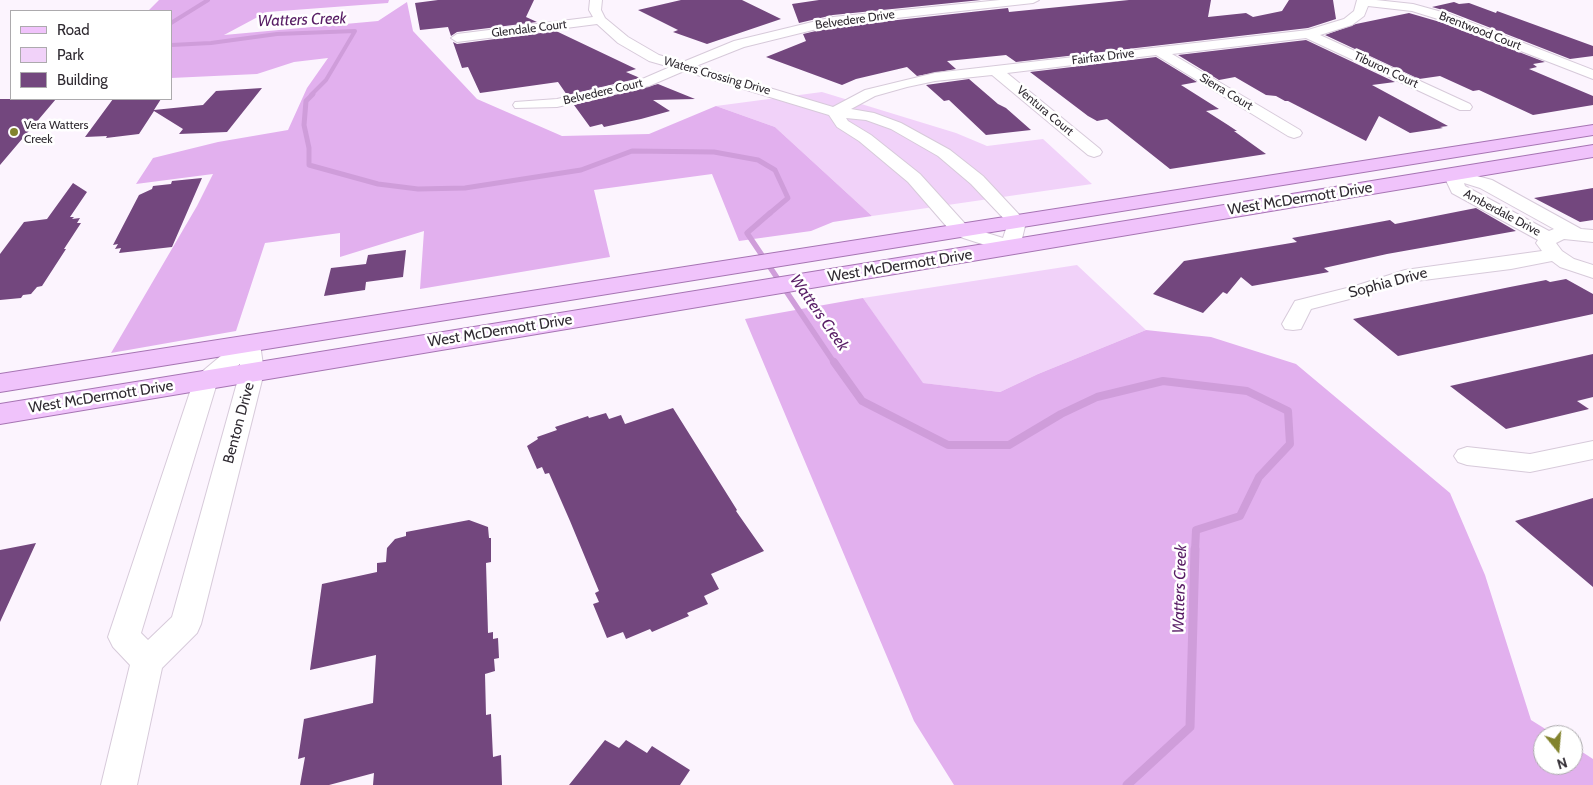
<!DOCTYPE html>
<style>
body{margin:0}
#map{position:relative;width:1593px;height:785px;overflow:hidden;background:#fcf4fe;font-family:Cabin,sans-serif}
canvas{display:block}
.legend{position:absolute;left:10px;top:10px;width:162px;height:90px;box-sizing:border-box;background:#fff;border:1px solid #acaaad;margin:0;padding:6px 9px;list-style:none;font-size:15px;color:#302b32}
.legend li{display:flex;align-items:center;gap:10px;height:25px}
.legend b{width:25px;border:1px solid #acaaad}
.north{position:absolute;left:1533px;top:725px;width:50px;height:50px;box-sizing:border-box;background:#fff;border:1px solid #acaaad;border-radius:50%;rotate:163deg;font-size:14px;font-weight:700;line-height:20px;text-align:center;color:#302b32}
.north::after{content:'';display:block;margin:auto;width:18px;height:22px;background:#82832d;clip-path:polygon(50% 0,100% 100%,50% 72%,0 100%)}
</style>
<div id="map">
<canvas width="1593" height="785"></canvas>
<ul class="legend">
<li><b style="height:6px;background:#f0c3fb"></b>Road</li>
<li><b style="height:14px;background:#f1d2f9"></b>Park</li>
<li><b style="height:14px;background:#73477e"></b>Building</li>
</ul>
<div class="north">N</div>
</div>
<script>
const g = document.querySelector('canvas').getContext('2d');
g.lineJoin = 'round';
function fill(path, color) { g.fillStyle = color; g.fill(path, 'evenodd'); }
const poly = rows => new Path2D(rows.map(r => 'M' + r).join(''));
function trace(path, color, width, dash) { g.strokeStyle = color; g.lineWidth = width; g.lineCap = dash ? 'butt' : 'round'; g.setLineDash(dash || []); g.stroke(path); }
function label(font, color, halo, rows, align = 'center') {
  g.font = font + ' Cabin,sans-serif'; g.lineWidth = 5; g.setLineDash([]); g.textBaseline = 'middle'; g.strokeStyle = halo; g.fillStyle = color; for (const [text, x, y, turn = 0] of rows) {
    g.save(); g.translate(x, y); g.rotate((+turn || 0) * Math.PI / 180); g.textAlign = isNaN(turn) ? turn : align; if (halo) g.strokeText(text, 0, 0); g.fillText(text, 0, 0); g.restore();
  }
}
fill(poly([
 [822,92,956,133,987,146,1043,139,1092,184,872,216,775,127,716,106],
 [1077,265,1146,330,1038,374,1000,392,922,383,863,298]
]), '#f1d2f9');
fill(poly([
 [159,0,389,0,388,3,267,12,224,35,378,21,407,2,413,31,477,99,562,136,649,134,716,106,775,127,872,216,833,222,811,231,739,241,712,174,594,190,610,257,420,289,424,231,340,257,340,233,265,243,236,331,111,353,197,206,213,174,136,184,153,158,218,142,288,130,307,88,328,58,294,62,257,74,171,78,171,11,148,11],
 [863,298,923,383,1000,392,1038,374,1146,330,1211,337,1296,364,1450,493,1485,575,1531,720,1555,735,1543,735,1543,765,1573,765,1573,746,1593,759,1593,785,954,785,914,721,745,319]
]), '#e2b0ee');
trace(poly([
 [171,23,208,0],
 [171,45,211,43,277,34,355,31,326,80,311,95]
]), '#cf9dda', 4);
trace(poly([
 [313,94,306,101,304,125,309,148,309,165,378,184,418,189,465,188,581,170,632,151,714,152,758,160,775,170,788,198,769,214]
]), '#cf9dda', 5);
trace(poly([
 [770,213,747,233,835,364]
]), '#cf9dda', 5.5);
trace(poly([
 [834,362,862,401,948,445,1009,445,1061,414,1097,397,1163,381,1247,391,1288,411,1290,444,1259,477,1240,516,1196,530,1195,551]
]), '#cf9dda', 8);
trace(poly([
 [1127,785,1190,727,1195,549]
]), '#cf9dda', 9);
fill(poly([
 [438,0,534,0,526,17,537,22,457,32,451,36,448,27,420,30,415,3],
 [681,0,742,0,781,19,707,44,673,32,678,30,638,10],
 [819,0,981,0,833,15,799,23,792,4],
 [1129,0,1211,0,1208,17,1246,13,1253,17,1282,11,1289,0,1333,0,1336,19,1308,28,1016,62,1006,55,947,61,956,69,917,76,907,67,856,79,842,85,766,57,806,41,803,34,833,27,1008,8,1009,12],
 [1454,2,1459,4,1469,3,1496,13,1497,11,1593,46,1593,56,1570,59,1450,12,1432,7],
 [1409,13,1440,22,1545,62,1533,64,1537,67,1529,69,1593,96,1593,105,1533,115,1479,90,1473,91,1440,76,1419,79,1325,35,1356,24],
 [556,31,636,69,626,72,640,78,567,95,558,82,480,93,468,67,462,68,453,42,457,44],
 [1306,40,1395,82,1372,85,1448,126,1440,127,1443,128,1410,133,1379,116,1366,141,1288,101,1285,101,1276,96,1266,95,1235,77,1219,80,1178,55],
 [1156,57,1197,82,1181,85,1219,109,1206,111,1228,125,1237,131,1234,131,1266,154,1170,169,1107,119,1097,121,1088,116,1030,72],
 [969,79,998,104,1006,108,1031,130,986,135,949,100,944,101,926,85],
 [658,84,695,99,653,100,670,111,641,119,604,127,602,124,590,127,574,105],
 [262,88,227,132,179,134,183,129,154,111,139,134,106,138,107,136,85,137,113,99,161,99,154,110,203,105,216,91],
 [0,99,56,99,0,165],
 [202,178,172,247,119,253,121,248,115,249,118,244,113,245,139,195,152,189,153,186,171,184,172,181],
 [73,183,87,192,70,217,74,217,72,219,80,218,77,223,81,223,64,249,66,249,42,286,37,287,31,294,23,295,21,298,0,300,0,254,24,222,47,219],
 [1593,188,1593,220,1580,222,1534,198],
 [1476,208,1516,231,1387,254,1324,268,1329,272,1252,286,1241,277,1227,294,1223,292,1203,313,1153,294,1184,261,1297,242,1292,238,1347,228,1390,220,1395,224],
 [406,250,403,277,366,282,365,290,324,296,331,268,366,264,368,255],
 [1566,279,1593,294,1593,314,1398,356,1353,319,1510,287,1546,280,1550,282],
 [1593,354,1593,397,1577,401,1589,409,1506,429,1450,386],
 [673,408,737,510,736,511,764,551,711,574,719,589,704,596,708,604,687,613,689,616,652,632,650,629,626,639,623,632,607,638,593,604,599,602,595,593,599,591,570,521,549,473,545,474,542,467,537,469,527,446,538,439,537,437,557,430,555,427,588,416,589,418,606,413,609,419,621,415,625,424],
 [1593,498,1593,587,1515,521],
 [469,520,488,527,489,538,491,538,491,562,486,563,488,633,493,632,493,639,498,638,499,658,494,659,495,671,485,674,486,715,491,714,493,757,501,755,502,785,373,785,374,773,329,785,300,785,305,757,298,759,304,719,373,703,376,655,310,670,322,584,377,572,377,563,386,562,387,548,395,539,406,536,406,532],
 [36,543,0,622,0,550],
 [605,740,619,748,626,740,647,753,652,746,690,770,680,785,569,785]
]), '#73477e');
const minor = poly([
 [590,0,602,0,601,10,605,18,628,37,659,55,683,62,734,41,833,17,1000,0,1039,0,1033,3,833,25,744,47,696,66,833,107,865,90,935,73,1308,30,1344,19,1354,11,1357,0,1376,0,1413,4,1449,14,1593,70,1593,79,1441,20,1412,11,1368,6,1364,16,1352,25,1320,35,1470,104,1472,107,1470,110,1460,110,1306,38,1172,54,1300,130,1302,133,1300,136,1294,138,1288,136,1156,55,1007,73,1100,149,1102,152,1100,155,1094,157,1088,155,992,75,935,81,907,87,875,96,851,109,874,113,901,123,950,150,983,176,1026,222,1020,247,1017,251,1010,253,954,235,908,182,859,141,837,127,829,115,684,71,649,86,557,107,515,108,513,105,515,102,557,99,640,80,670,67,649,61,618,43,597,24,457,42,451,38,457,34,593,17,589,10,590,0],
 [846,118,866,120,891,129,938,156,971,184,1008,223,1003,238,968,227,920,174,871,135,848,121,846,118],
 [1451,169,1492,180,1581,229,1593,230,1593,242,1564,239,1556,243,1562,251,1574,259,1593,265,1593,278,1560,267,1552,261,1511,269,1408,282,1369,294,1311,309,1301,329,1293,330,1285,329,1282,324,1295,301,1355,286,1405,270,1542,251,1536,243,1538,240,1452,193,1443,174,1445,170,1451,169],
 [1464,183,1480,188,1554,229,1549,231,1465,186,1464,183],
 [249,337,257,339,260,344,264,372,201,624,197,633,162,668,137,785,101,785,130,665,113,647,108,637,194,380,198,375,241,339,249,337],
 [240,364,240,372,172,617,148,640,141,633,217,383,240,364],
 [1593,441,1593,459,1530,472,1467,465,1458,462,1454,456,1458,450,1467,447,1530,454,1593,441]
]);
const major = poly([
 [1593,125,1593,135,0,392,0,374,1593,125],
 [1593,145,1593,157,0,424,0,404,1593,145]
]);
trace(minor, '#d7cada', 2);
trace(major, '#a674b3', 2);
fill(minor, '#fff');
fill(major, '#f0c3fb');
for (const [x, y, r, color] of [
 [14,132,5,"#82832d"]
]) { const dot = new Path2D(); dot.arc(x, y, r, 0, 2 * Math.PI); g.fillStyle = color; g.fill(dot); trace(dot, '#fff', 2); }
label('12px', '#302b32', '#fff', [
 ["Belvedere Drive",855,20,-8],
 ["Glendale Court",529,29,-7],
 ["Brentwood Court",1480,31,21],
 ["Fairfax Drive",1103,57,-7],
 ["Tiburon Court",1386,70,25],
 ["Waters Crossing Drive",717,76,16],
 ["Belvedere Court",603,92,-13],
 ["Sierra Court",1226,92,31],
 ["Ventura Court",1045,111,40],
 ["Amberdale Drive",1502,213,28]
]);
label('12px', '#302b32', '#fff', [
 ["Vera Watters",24,125],
 ["Creek",24,139]
], 'left');
label('15px', '#302b32', '#fff', [
 ["West McDermott Drive",1300,199,-9],
 ["West McDermott Drive",900,266,-9],
 ["Sophia Drive",1388,283,-15],
 ["West McDermott Drive",500,331,-9],
 ["West McDermott Drive",101,397,-9],
 ["Benton Drive",239,423,-75]
]);
label('italic 16px', '#571c64', '#fff', [
 ["Watters Creek",302,20,-2],
 ["Watters Creek",819,313,55],
 ["Watters Creek",1180,589,-88]
]);
</script>
